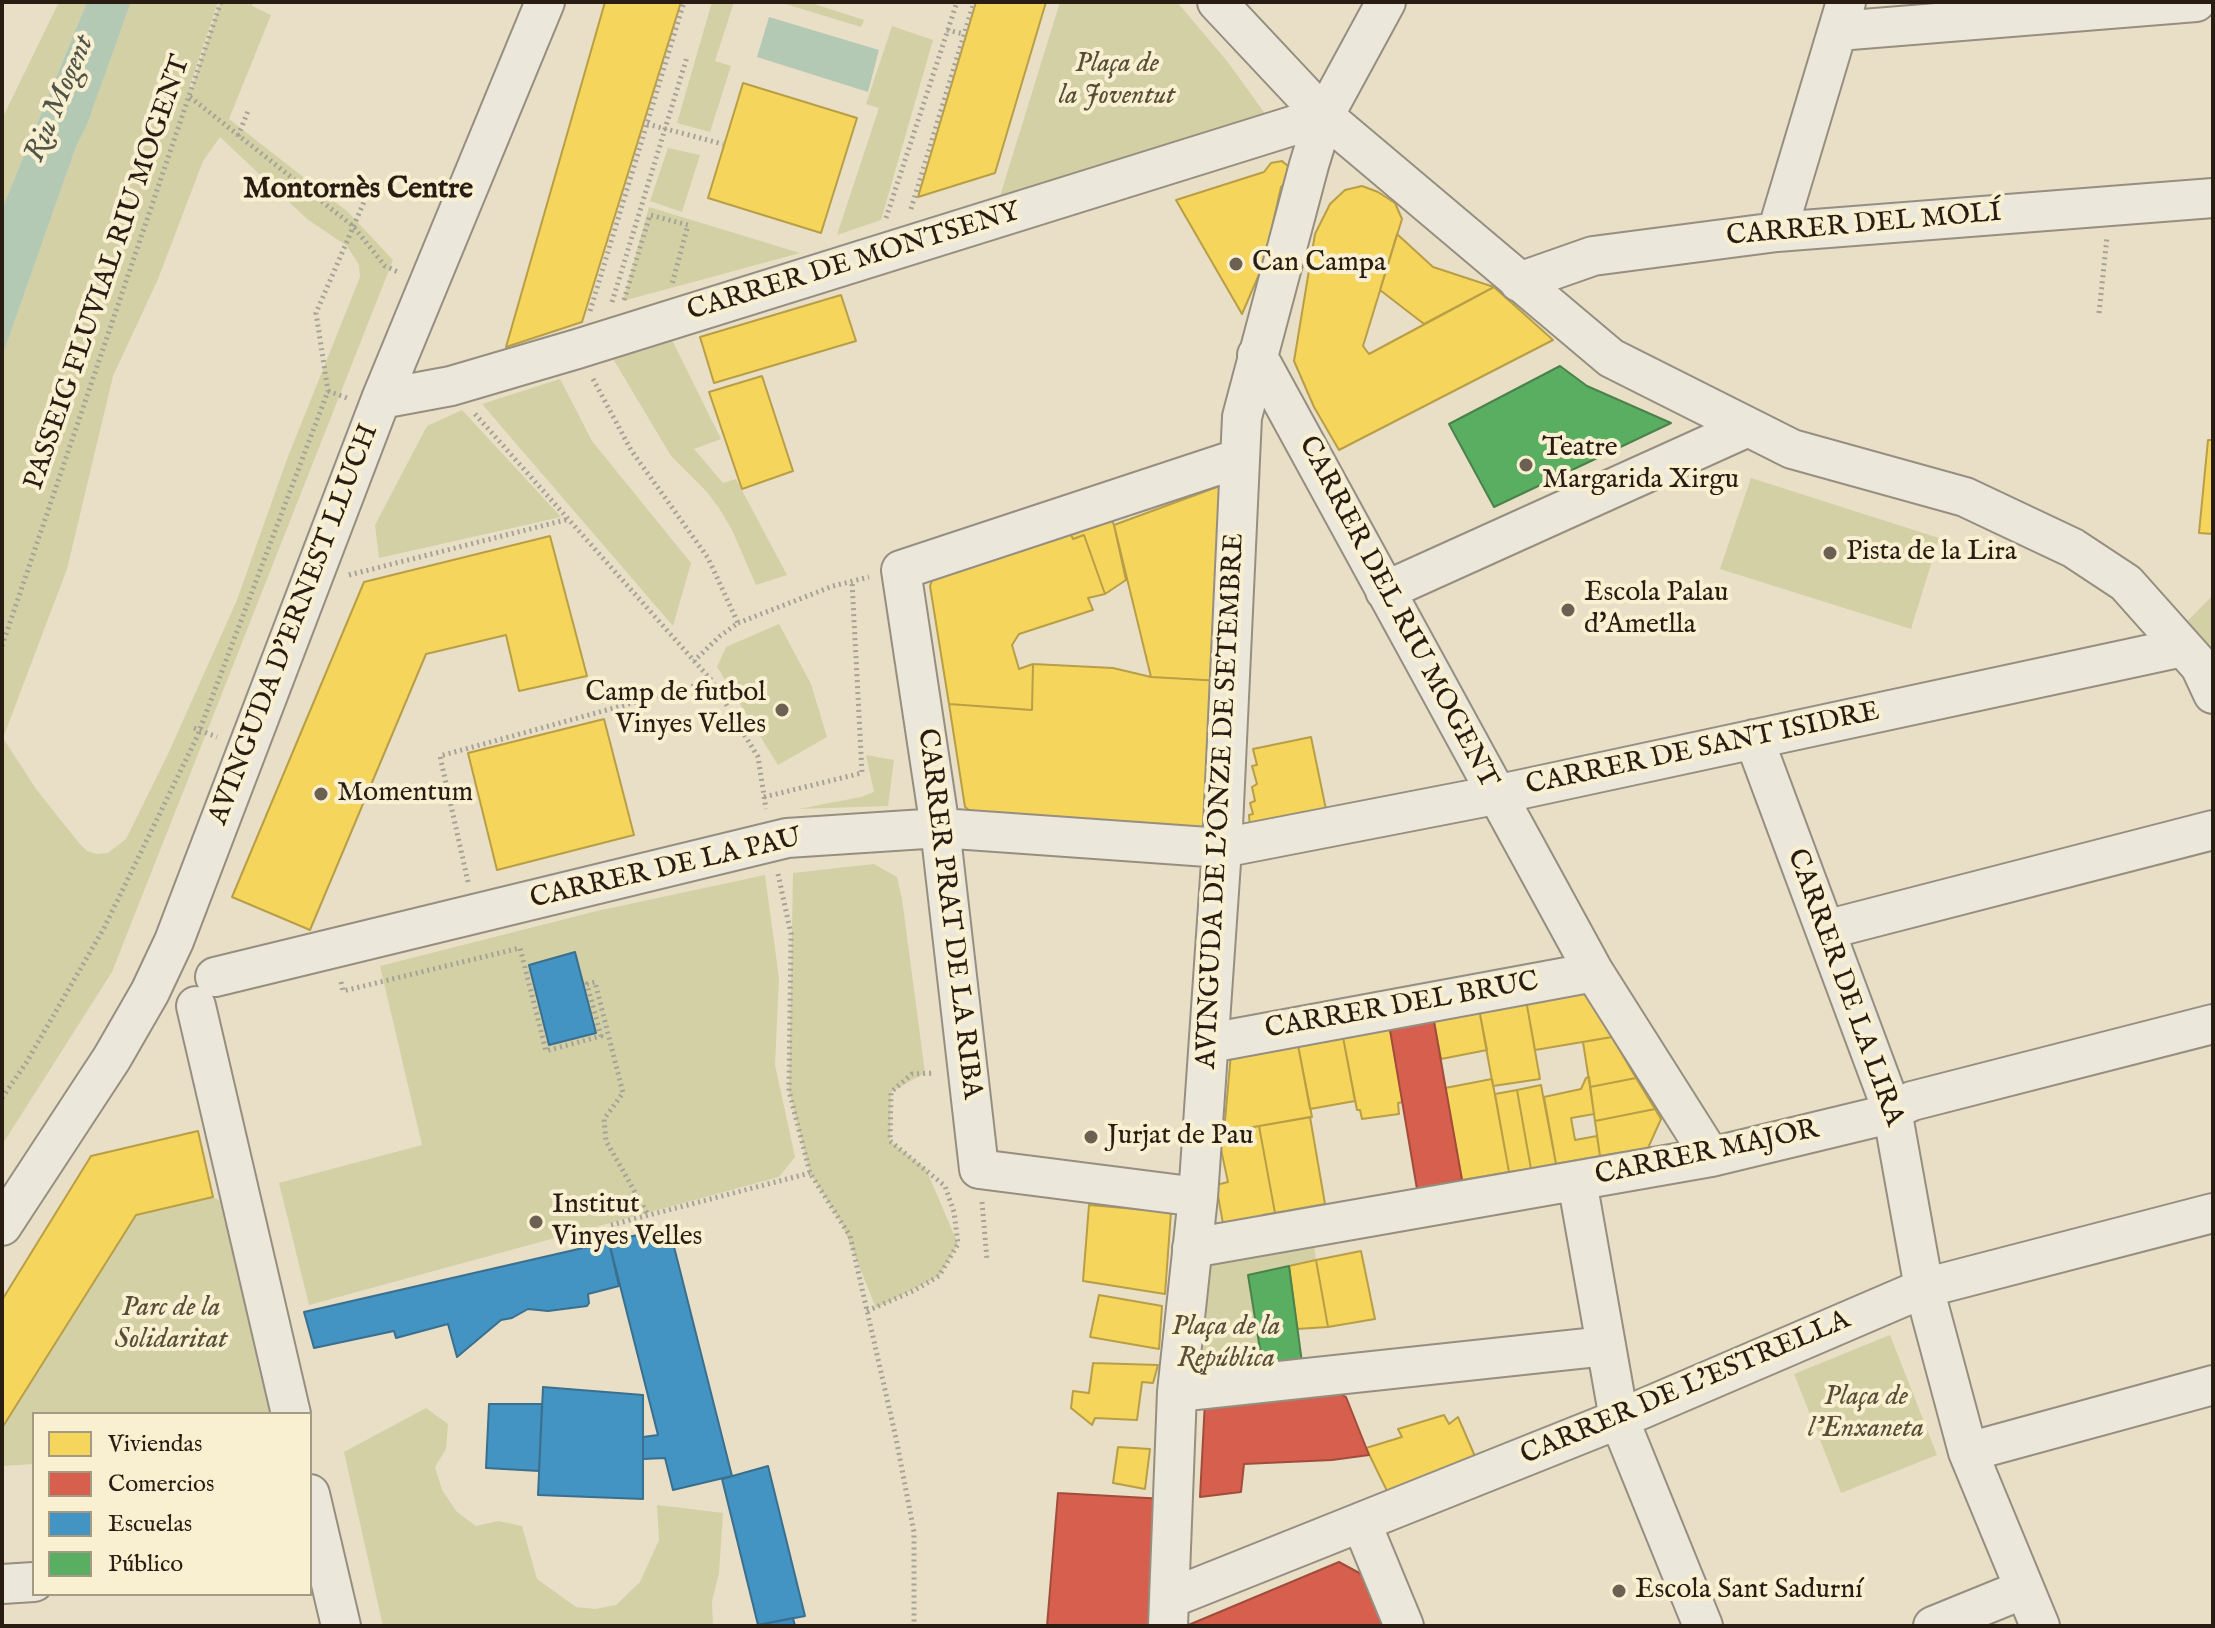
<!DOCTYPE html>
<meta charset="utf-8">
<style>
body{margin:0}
#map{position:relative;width:2215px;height:1628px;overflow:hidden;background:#e8dfc6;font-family:"IM FELL English",serif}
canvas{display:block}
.frame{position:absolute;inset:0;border:4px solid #281c13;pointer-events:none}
.legend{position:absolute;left:32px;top:1412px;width:280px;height:184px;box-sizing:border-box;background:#f9efd1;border:2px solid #a59b85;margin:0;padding:10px 14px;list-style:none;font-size:24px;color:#281c13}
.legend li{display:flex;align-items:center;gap:16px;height:40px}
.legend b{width:40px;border:2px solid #a59b85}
</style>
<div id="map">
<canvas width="2215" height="1628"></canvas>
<div class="frame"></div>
<ul class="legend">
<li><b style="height:22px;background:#f6d55c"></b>Viviendas</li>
<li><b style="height:22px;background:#d6604d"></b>Comercios</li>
<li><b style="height:22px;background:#4393c3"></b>Escuelas</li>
<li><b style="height:22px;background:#5aae61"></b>Público</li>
</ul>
</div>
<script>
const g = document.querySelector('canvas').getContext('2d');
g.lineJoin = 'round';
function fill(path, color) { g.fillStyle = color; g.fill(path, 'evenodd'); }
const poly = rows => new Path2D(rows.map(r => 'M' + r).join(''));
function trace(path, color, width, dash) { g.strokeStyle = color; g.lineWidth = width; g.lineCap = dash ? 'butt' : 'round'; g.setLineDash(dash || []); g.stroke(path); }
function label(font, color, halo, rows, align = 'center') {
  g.font = font + ' "IM FELL English",serif'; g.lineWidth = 8; g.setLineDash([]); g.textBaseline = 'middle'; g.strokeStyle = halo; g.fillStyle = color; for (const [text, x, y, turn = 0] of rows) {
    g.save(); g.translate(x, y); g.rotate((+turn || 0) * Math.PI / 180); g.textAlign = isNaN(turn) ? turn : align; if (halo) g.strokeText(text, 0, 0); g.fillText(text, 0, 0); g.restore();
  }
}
fill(poly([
 [59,2,87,2,2,209,2,119],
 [131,2,218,2,189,88,191,90,220,2,253,2,252,6,271,15,229,119,348,212,393,260,112,972,2,1145,2,357,76,147,87,125],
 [220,137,307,219,347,246,359,265,360,277,287,459,237,600,168,754,126,839,108,853,97,854,87,851,79,843,36,789,3,738,67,569,113,376,158,279,203,161],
 [712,2,734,2,715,61,731,66,710,132,677,123],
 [779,2,808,2,864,20,861,27],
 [1060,2,1177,2,1227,61,1266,115,1210,138,1000,196],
 [892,26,933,40,881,220,837,235,879,108,866,104],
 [668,148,700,155,682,212,650,201],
 [649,207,800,253,623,301],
 [669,334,721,439,694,449,723,483,736,479,787,575,756,585,732,530,719,508,707,492,671,456,612,357],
 [560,379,592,441,691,563,673,626,482,404],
 [462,410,561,517,379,558,375,525,427,426],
 [1751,478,1939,538,1911,629,1720,569],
 [2213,595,2213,694,2173,636],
 [779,624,811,684,827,737,778,765,717,667,726,647],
 [866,755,894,760,888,806,798,809,861,797,874,792],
 [874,864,897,877,902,899,925,1073,891,1092,890,1141,926,1169,958,1244,939,1276,876,1308,842,1224,810,1173,789,1091,793,873],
 [765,875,779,978,775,1065,795,1157,779,1177,309,1305,279,1183,422,1145,380,966,597,911],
 [213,1197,236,1210,283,1414,34,1414,34,1464,2,1466,2,1428,136,1215],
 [1313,1236,1316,1260,1248,1276,1264,1374,1187,1382,1201,1255],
 [1890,1335,1937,1455,1841,1493,1794,1374],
 [426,1408,448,1424,446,1449,435,1467,442,1490,457,1512,476,1526,498,1521,522,1526,537,1579,576,1607,595,1609,616,1605,640,1582,659,1540,657,1505,723,1513,719,1573,712,1601,713,1626,383,1626,344,1452]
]), '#d3d0a6');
fill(poly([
 [87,2,131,2,87,125,76,147,2,357,2,209],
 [769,17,879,50,868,92,757,57]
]), '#b4c9b4');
const homes = poly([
 [605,2,681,2,582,322,506,347,605,2],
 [976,2,1046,2,995,173,918,197,976,2],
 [743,83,857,118,821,233,708,198,743,83],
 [1282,161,1289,167,1289,179,1281,187,1264,263,1242,314,1176,200,1264,172,1271,163,1282,161],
 [1362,186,1378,192,1395,203,1402,219,1363,346,1369,354,1494,287,1553,340,1339,450,1314,407,1294,361,1315,234,1330,204,1345,190,1362,186],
 [1397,234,1433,267,1494,287,1424,324,1380,290,1397,234],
 [841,295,856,341,714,383,700,337,841,295],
 [762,376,793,471,742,489,709,392,762,376],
 [2208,440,2213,440,2213,534,2199,533,2208,440],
 [1228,483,1222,681,1151,677,1114,525,1228,483],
 [1109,515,1114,525,1126,580,1105,594,1084,535,1073,539,1069,531,1109,515],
 [1069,531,1073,539,1084,535,1105,594,1088,598,1093,610,1019,634,1012,645,1019,669,1033,664,1032,710,949,704,930,586,934,576,1069,531],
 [550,536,587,676,519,691,506,635,426,654,310,930,232,897,364,582,550,536],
 [1033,664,1113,668,1151,677,1222,681,1210,820,1199,830,980,818,965,807,949,704,1032,710,1033,664],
 [604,719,634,835,497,870,468,753,604,719],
 [1311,737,1329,824,1250,827,1249,815,1253,814,1250,803,1255,801,1252,787,1257,784,1252,766,1257,765,1253,749,1311,737],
 [1584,990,1612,1037,1535,1050,1526,1000,1584,990],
 [1526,1000,1540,1079,1493,1086,1479,1009,1526,1000],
 [1479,1009,1487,1050,1441,1059,1433,1016,1479,1009],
 [1389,1024,1403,1102,1398,1103,1399,1114,1362,1119,1360,1110,1357,1110,1342,1032,1389,1024],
 [1342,1032,1355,1101,1310,1109,1297,1040,1342,1032],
 [1612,1037,1636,1078,1590,1087,1583,1042,1612,1037],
 [1297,1040,1312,1117,1224,1132,1231,1053,1297,1040],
 [1589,1077,1594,1114,1571,1118,1575,1140,1597,1136,1600,1156,1556,1164,1544,1097,1581,1089,1586,1078,1589,1077],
 [1636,1078,1655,1109,1595,1121,1590,1087,1636,1078],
 [1492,1079,1509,1172,1462,1180,1445,1088,1492,1079],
 [1541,1085,1556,1164,1531,1169,1517,1090,1541,1085],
 [1517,1090,1531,1169,1509,1172,1495,1094,1517,1090],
 [1655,1109,1661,1119,1648,1148,1600,1156,1595,1121,1655,1109],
 [1310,1117,1325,1204,1275,1213,1259,1126,1310,1117],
 [1259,1126,1275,1213,1263,1215,1264,1222,1224,1229,1216,1185,1228,1182,1220,1145,1223,1144,1224,1132,1259,1126],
 [198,1131,213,1197,136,1215,2,1428,2,1300,91,1156,198,1131],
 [1089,1205,1171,1212,1165,1294,1083,1281,1089,1205],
 [1361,1251,1375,1319,1328,1327,1316,1260,1361,1251],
 [1316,1260,1328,1327,1297,1329,1289,1266,1316,1260],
 [1099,1295,1162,1306,1159,1349,1090,1337,1099,1295],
 [1093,1363,1158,1365,1153,1383,1142,1382,1137,1420,1095,1418,1092,1425,1071,1408,1073,1391,1089,1393,1093,1363],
 [1444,1415,1449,1424,1458,1417,1477,1461,1389,1495,1366,1448,1402,1437,1398,1429,1444,1415],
 [1118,1447,1150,1449,1145,1489,1113,1483,1118,1447]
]);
fill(homes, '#f6d55c');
trace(homes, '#b89e46', 2);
const shops = poly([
 [1433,1016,1462,1180,1417,1189,1389,1024,1433,1016],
 [1337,1392,1346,1397,1369,1455,1332,1460,1244,1464,1241,1492,1200,1497,1205,1401,1337,1392],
 [1058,1493,1165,1499,1154,1626,1047,1626,1058,1493],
 [1339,1562,1374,1581,1392,1626,1186,1626,1339,1562]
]);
fill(shops, '#d6604d');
trace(shops, '#a24c3c', 2);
const schools = poly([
 [575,952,596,1033,549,1045,529,965,575,952],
 [669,1227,732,1476,673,1490,665,1458,643,1459,643,1437,658,1435,609,1242,669,1227],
 [609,1242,619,1286,588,1294,589,1303,587,1306,548,1311,528,1309,512,1318,501,1320,457,1357,448,1324,396,1338,394,1331,314,1348,304,1312,609,1242],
 [543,1387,643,1395,643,1499,538,1495,543,1387],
 [489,1404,542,1404,539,1471,486,1468,489,1404],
 [768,1466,805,1616,758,1625,722,1479,768,1466],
 [793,1618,795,1626,758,1625,793,1618]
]);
fill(schools, '#4393c3');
trace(schools, '#3b6f8e', 2);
const public = poly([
 [1560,366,1587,386,1671,423,1494,507,1449,424,1560,366],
 [1289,1266,1303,1370,1264,1374,1248,1275,1289,1266]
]);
fill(public, '#5aae61');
trace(public, '#4b824a', 2);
const minor = poly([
 [1217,2,1324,116,1611,358,1792,449,1965,497,2073,548,2126,583,2200,666,2213,694],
 [1838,31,2196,2],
 [1777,232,1846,2],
 [1519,282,1593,256,1777,232,2213,198],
 [1257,355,1594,972,1711,1157],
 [381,399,451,386,577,349,1324,116],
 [1385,591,1748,427],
 [1754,739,1892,1110,1924,1288,1968,1452,2040,1626],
 [1825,930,2213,830],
 [215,977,787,838,940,828,1222,848,1495,795,2183,647],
 [196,1006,291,1414],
 [1210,1043,1594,972],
 [1577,1181,1619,1419,1703,1626],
 [1198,1197,979,1169,940,828,901,570,1240,458],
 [2,1226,112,1058,150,992,174,941,381,399,545,2],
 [1192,1248,1711,1157,1881,1116,1912,1101,2213,1024],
 [1177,1392,1606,1346],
 [1968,1452,2213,1385],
 [310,1494,341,1626],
 [1361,1522,1404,1626],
 [2,1584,34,1582],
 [1171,1598,1619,1419,1924,1288,2213,1213],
 [1168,1626,1177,1392,1198,1197,1222,848,1242,417,1309,165,1324,116,1386,2],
 [1933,1626,2024,1589]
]);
trace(minor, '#968f80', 42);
trace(poly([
 [947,30,964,34],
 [190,97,353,226,385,266,398,272],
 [647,124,723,144],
 [238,136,248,111],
 [911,209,974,2],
 [886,218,957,2],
 [624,300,650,215,688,225,672,284],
 [612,302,687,57],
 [590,311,684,2],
 [2099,313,2107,237],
 [593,379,631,450,708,558,738,623,720,636,694,661],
 [328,391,347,398],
 [475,414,712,681,758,757,766,809],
 [349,575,569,519],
 [738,623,833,586,869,577],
 [2,646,221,2],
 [194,728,217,737],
 [764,797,862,773,852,581],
 [778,874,791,934,789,1091,810,1173,850,1236,896,1438,914,1532,914,1626],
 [468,882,440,756,712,681],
 [341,982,343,991,520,948,546,1051,601,1036,587,984,595,982,623,1093,604,1119,606,1141,648,1215],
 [2,1098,26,1063,104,928,197,737,328,391,316,313,370,188],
 [982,1202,987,1260],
 [611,1225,810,1173],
 [867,1311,913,1291,939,1276,958,1244,954,1212,945,1186,890,1141,891,1092,912,1074,935,1073]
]), '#a7a297', 5, [2, 4]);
trace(minor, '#ebe7da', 38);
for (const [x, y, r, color] of [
 [1236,264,8,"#6b6052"],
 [1526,465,8,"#6b6052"],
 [1830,553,8,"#6b6052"],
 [1568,610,8,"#6b6052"],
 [782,710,8,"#6b6052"],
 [321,794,8,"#6b6052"],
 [1091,1137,8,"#6b6052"],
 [536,1222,8,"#6b6052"],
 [1619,1591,8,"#6b6052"]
]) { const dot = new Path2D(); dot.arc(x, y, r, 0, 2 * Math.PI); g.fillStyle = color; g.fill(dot); trace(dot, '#f9efd1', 3); }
label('italic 28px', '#564e37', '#f9efd1', [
 ["Plaça de",1117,65],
 ["la Joventut",1117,97],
 ["Parc de la",171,1309],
 ["Solidaritat",171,1341],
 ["Plaça de la",1226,1328],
 ["República",1226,1360],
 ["Plaça de",1866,1398],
 ["l'Enxaneta",1866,1430]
]);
label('28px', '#281c13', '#f9efd1', [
 ["CARRER DEL MOLÍ",1864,226,-5],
 ["CARRER DE MONTSENY",854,263,-17],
 ["PASSEIG FLUVIAL RIU MOGENT",109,273,-71],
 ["CARRER DEL RIU MOGENT",1397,613,62],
 ["AVINGUDA D'ERNEST LLUCH",295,625,-69],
 ["CARRER DE SANT ISIDRE",1703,750,-12],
 ["AVINGUDA DE L'ONZE DE SETEMBRE",1222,801,-87],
 ["CARRER DE LA PAU",666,870,-13],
 ["CARRER PRAT DE LA RIBA",948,914,83],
 ["CARRER DE LA LIRA",1844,988,70],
 ["CARRER DEL BRUC",1402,1007,-10],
 ["CARRER MAJOR",1707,1154,-12],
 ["CARRER DE L'ESTRELLA",1686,1389,-23]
]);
label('28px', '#281c13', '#f9efd1', [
 ["Can Campa",1252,264],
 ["Teatre",1542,449],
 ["Margarida Xirgu",1542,481],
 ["Pista de la Lira",1846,553],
 ["Escola Palau",1584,594],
 ["d'Ametlla",1584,626],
 ["Camp de futbol",766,694,"right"],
 ["Vinyes Velles",766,726,"right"],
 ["Momentum",337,794],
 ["Jurjat de Pau",1107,1137],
 ["Institut",552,1206],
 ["Vinyes Velles",552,1238],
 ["Escola Sant Sadurní",1635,1591]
], 'left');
label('italic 30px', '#515549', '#f9efd1', [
 ["Riu Mogent",61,99,-67]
]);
label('bold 30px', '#281c13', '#f9efd1', [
 ["Montornès Centre",358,191]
]);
</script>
